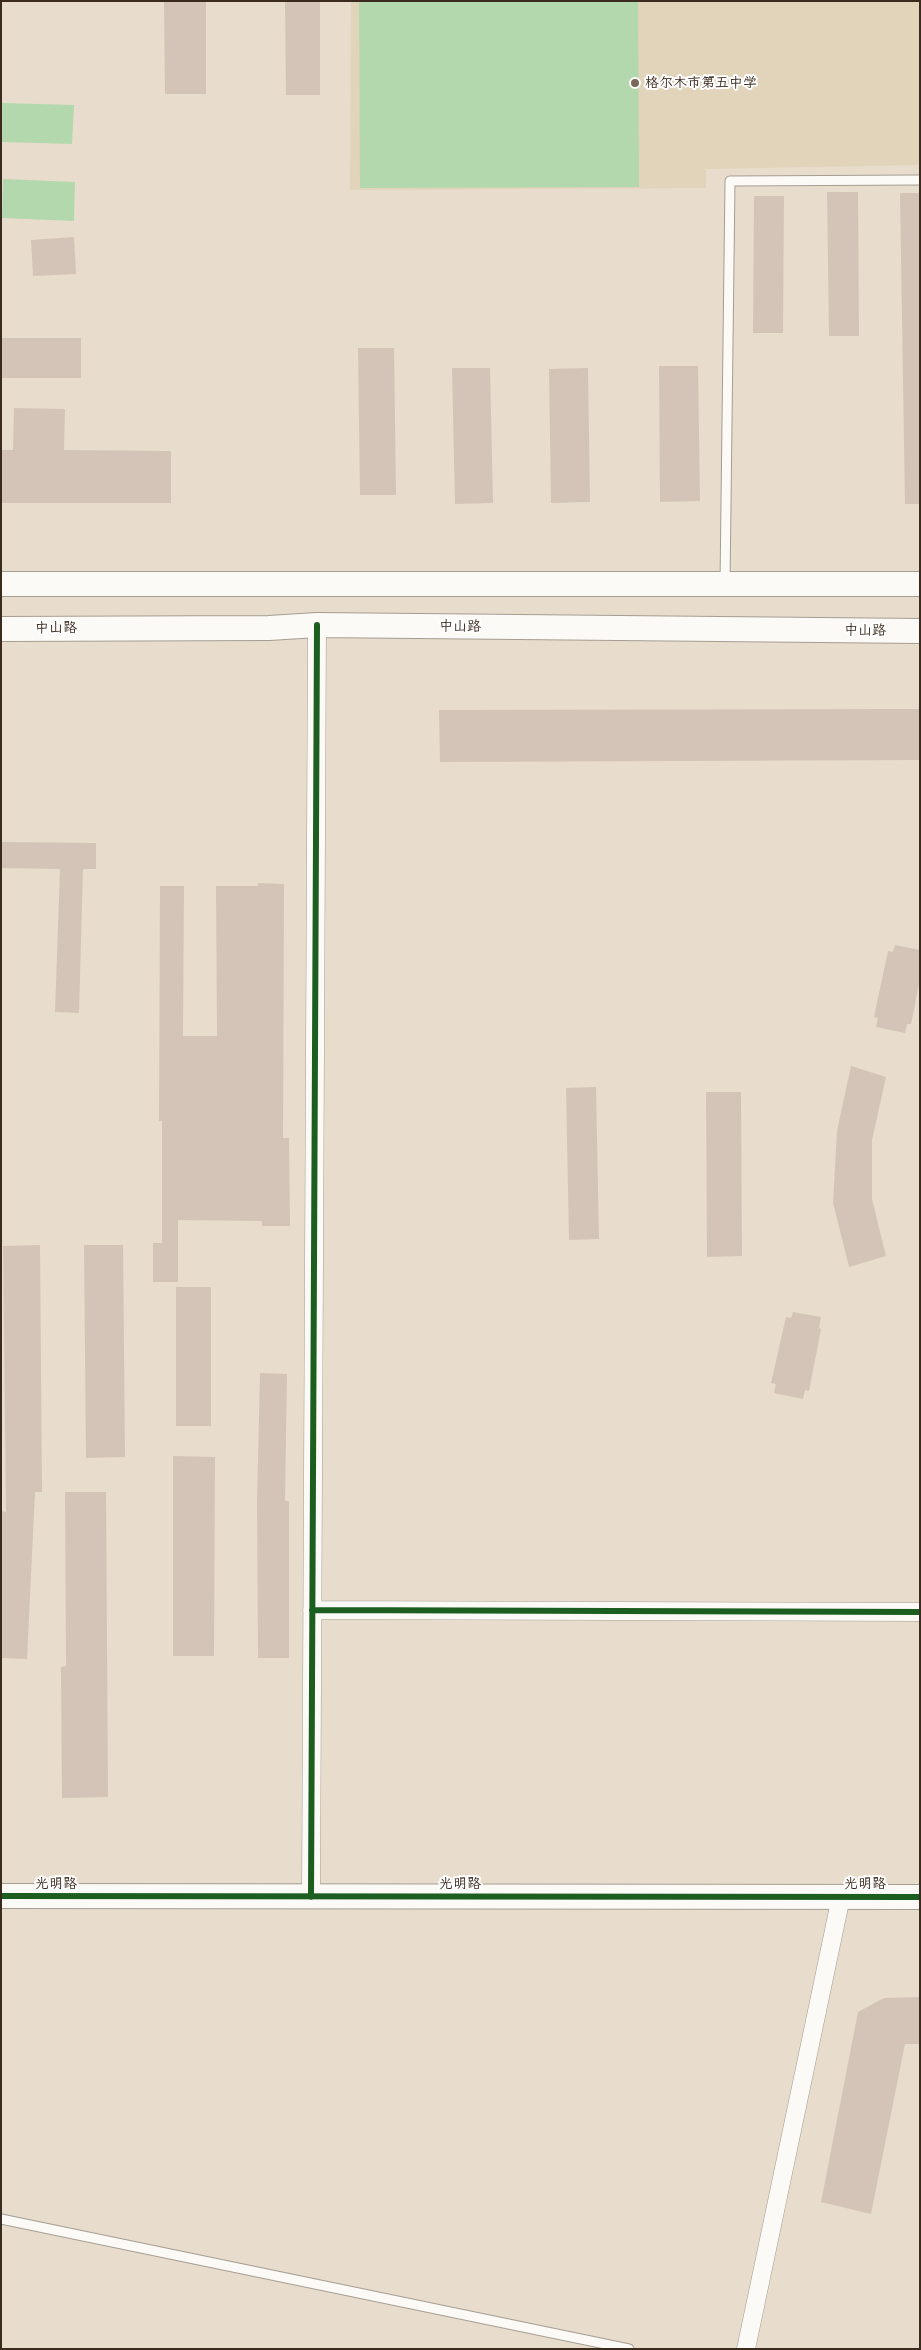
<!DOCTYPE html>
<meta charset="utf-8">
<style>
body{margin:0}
#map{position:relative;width:921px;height:2350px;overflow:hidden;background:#e8dccc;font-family:"Balsamiq Sans",sans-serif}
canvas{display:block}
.frame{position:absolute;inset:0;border:2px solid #3b2a1e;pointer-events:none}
</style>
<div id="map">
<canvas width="921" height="2350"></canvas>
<div class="frame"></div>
</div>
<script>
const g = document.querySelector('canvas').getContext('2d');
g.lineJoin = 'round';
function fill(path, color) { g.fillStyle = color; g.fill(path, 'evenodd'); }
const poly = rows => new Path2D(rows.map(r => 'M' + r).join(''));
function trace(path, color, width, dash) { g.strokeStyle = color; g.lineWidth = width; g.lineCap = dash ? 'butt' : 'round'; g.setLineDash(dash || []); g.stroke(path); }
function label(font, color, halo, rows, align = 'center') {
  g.font = font + ' "Balsamiq Sans","LXGW WenKai TC",sans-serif'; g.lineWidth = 4; g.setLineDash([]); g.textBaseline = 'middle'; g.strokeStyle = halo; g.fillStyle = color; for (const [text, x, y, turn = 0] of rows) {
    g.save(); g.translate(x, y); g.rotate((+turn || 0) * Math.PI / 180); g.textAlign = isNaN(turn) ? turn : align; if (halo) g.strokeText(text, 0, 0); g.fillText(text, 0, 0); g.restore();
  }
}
fill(poly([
 [351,1,920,1,920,165,706,169,706,188,350,190]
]), '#e2d3bb');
fill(poly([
 [359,1,638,1,639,187,360,188],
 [2,103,74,105,72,144,1,142],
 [3,179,75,182,74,221,2,218]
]), '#b3d8ad');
fill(poly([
 [164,1,206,1,206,94,165,94],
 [285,1,320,1,320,95,286,95],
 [827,192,858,192,859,336,829,336],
 [900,193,920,193,920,504,905,504],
 [754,196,784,196,783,333,753,333],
 [74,237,76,274,33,276,31,240],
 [1,338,81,338,81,378,1,378],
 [358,348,394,348,396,495,360,495],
 [659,366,698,366,700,501,660,502],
 [452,368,490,368,493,503,455,504],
 [588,368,590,502,551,503,549,369],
 [14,408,65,409,64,450,171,451,171,503,1,503,1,450,13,450],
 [920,709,920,760,440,762,439,710],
 [1,842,96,843,96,869,83,869,79,1013,55,1012,60,869,1,868],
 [258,883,284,884,283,1138,289,1138,290,1226,262,1226,262,1221,178,1220,178,1282,153,1282,153,1243,162,1243,162,1121,159,1121,160,886,184,886,183,1036,217,1036,216,886,258,886],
 [895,945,920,950,920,979,911,1024,907,1024,905,1033,876,1027,878,1018,874,1017,888,951,893,952],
 [851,1066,886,1077,872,1140,872,1199,886,1256,849,1267,833,1203,837,1131],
 [596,1087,599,1239,569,1240,566,1088],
 [706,1092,741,1092,742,1256,707,1257],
 [40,1245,42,1492,35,1492,27,1659,1,1658,1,1511,6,1512,3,1246],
 [84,1245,123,1245,125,1457,86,1458],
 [176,1287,211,1287,211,1426,176,1426],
 [793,1312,821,1317,819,1328,821,1329,809,1391,805,1390,803,1399,774,1393,776,1384,771,1383,786,1317,791,1318],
 [260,1373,287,1374,285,1501,289,1501,289,1658,258,1658,257,1501],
 [173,1456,215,1457,214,1656,173,1656],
 [65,1492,106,1492,108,1797,62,1798,61,1667,66,1666],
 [920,1997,920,2044,905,2044,871,2214,821,2202,858,2012,884,1998]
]), '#d3c4b7');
const lane = poly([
 [725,584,730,181,920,180],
 [1,2219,629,2349]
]);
const street = poly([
 [312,1610,920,1612],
 [311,1897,317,625],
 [746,2349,841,1897]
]);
const secondary = poly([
 [1,584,920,584],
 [1,629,269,628,317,625,920,631],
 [1,1896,920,1897]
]);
trace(lane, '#a59d92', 11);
trace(street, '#a59d92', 19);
trace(secondary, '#a59d92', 26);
trace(lane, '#fcfaf7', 9);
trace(street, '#fcfaf7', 18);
trace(secondary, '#fcfaf7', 24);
trace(poly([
 [312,1610,920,1612],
 [1,1896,920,1897],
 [311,1897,317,625]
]), '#1b5e20', 6);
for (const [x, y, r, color] of [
 [635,83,5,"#78685b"]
]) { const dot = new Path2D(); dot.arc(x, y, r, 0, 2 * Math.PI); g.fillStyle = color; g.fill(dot); trace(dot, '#fff', 2); }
label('14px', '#3b2a1e', '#fff', [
 ["格尔木市第五中学",645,83]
], 'left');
label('14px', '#3b2a1e', '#fff', [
 ["中山路",460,627,1],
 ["中山路",56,628],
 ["中山路",865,631,1],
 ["光明路",56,1884],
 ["光明路",460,1884],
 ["光明路",865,1884]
]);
</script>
